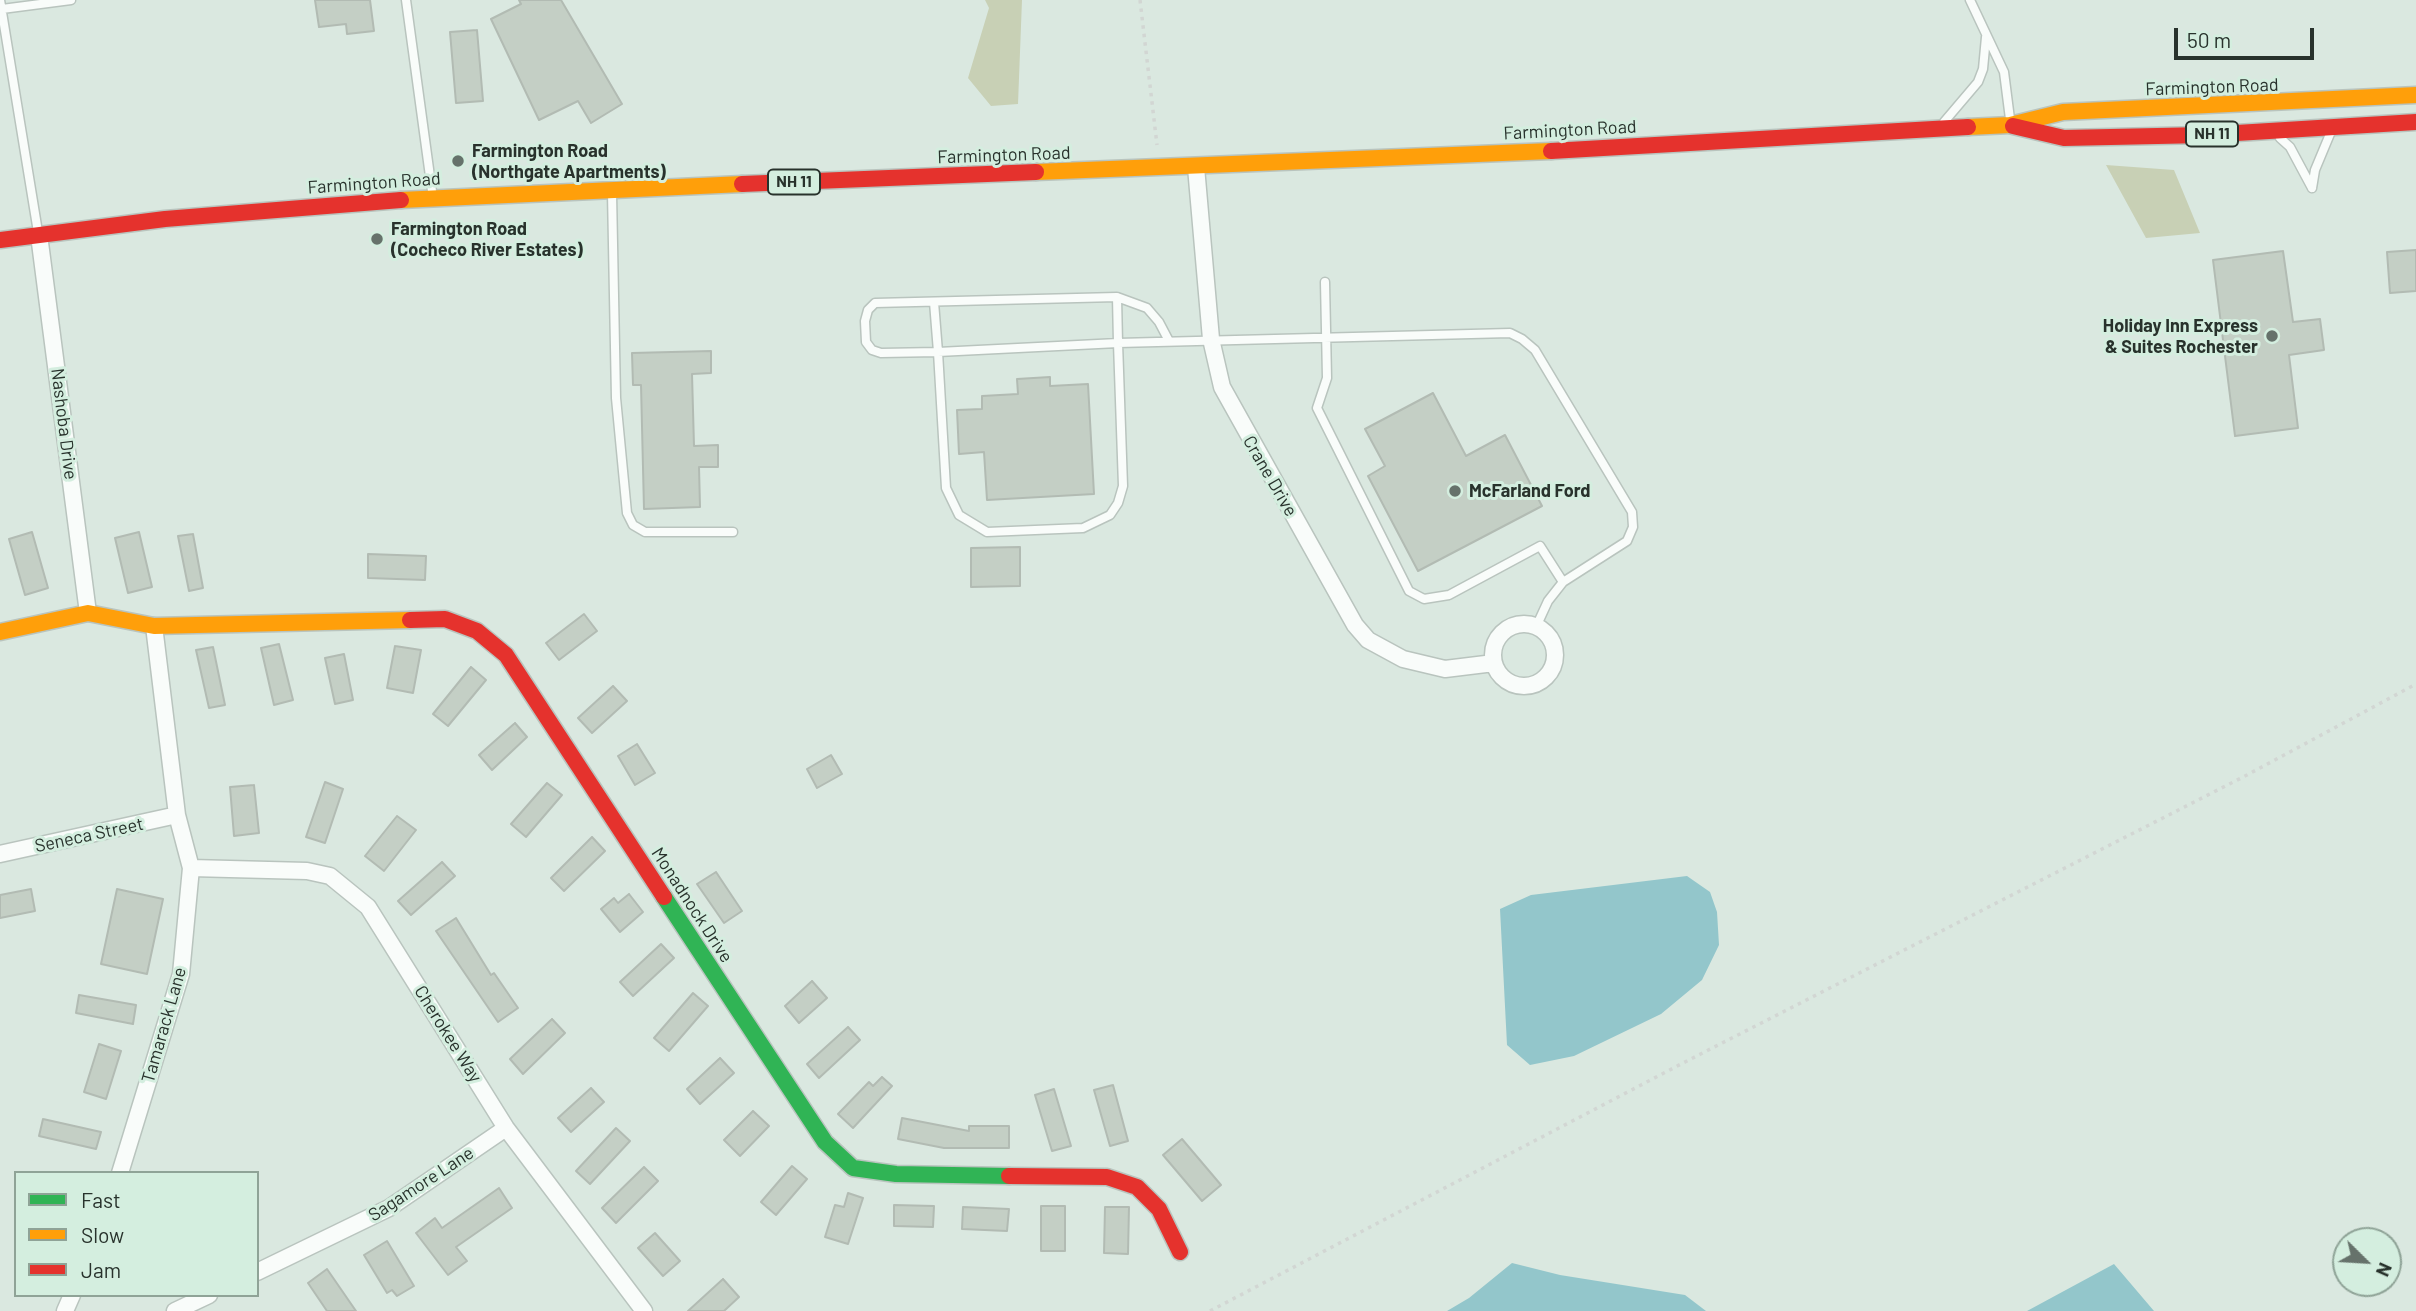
<!DOCTYPE html>
<style>
body{margin:0}
#map{position:relative;width:2416px;height:1311px;overflow:hidden;background:#dae8e0;font-family:Barlow,sans-serif}
canvas{display:block}
.legend{position:absolute;left:14px;top:1171px;width:245px;height:126px;box-sizing:border-box;background:#d4eedf;border:2px solid #8fa397;margin:0;padding:9px 12px;list-style:none;font-size:21px;color:#28322c}
.legend li{display:flex;align-items:center;gap:14px;height:35px}
.legend b{width:35px;border:2px solid #8fa397}
.north{position:absolute;left:2332px;top:1227px;width:70px;height:70px;box-sizing:border-box;background:#d4eedf;border:2px solid #8fa397;border-radius:50%;rotate:114deg;font-size:19px;font-weight:700;line-height:28px;text-align:center;color:#28322c}
.north::after{content:'';display:block;margin:auto;width:24px;height:32px;background:#66726b;clip-path:polygon(50% 0,100% 100%,50% 72%,0 100%)}
.scale{position:absolute;left:2174px;top:28px;width:140px;height:32px;box-sizing:border-box;border:4px solid #28322c;border-top:0;padding-left:9px;font-size:21px;line-height:24px;white-space:nowrap;color:#28322c;-webkit-text-stroke:5px #d4eedf;paint-order:stroke}
</style>
<div id="map">
<canvas width="2416" height="1311"></canvas>
<ul class="legend">
<li><b style="height:9px;background:#30b455"></b>Fast</li>
<li><b style="height:9px;background:#ff9f0a"></b>Slow</li>
<li><b style="height:9px;background:#e5322d"></b>Jam</li>
</ul>
<div class="north">N</div>
<div class="scale">50 m</div>
</div>
<script>
const g = document.querySelector('canvas').getContext('2d');
g.lineJoin = 'round';
function fill(path, color) { g.fillStyle = color; g.fill(path, 'evenodd'); }
const poly = rows => new Path2D(rows.map(r => 'M' + r).join(''));
function trace(path, color, width, dash) { g.strokeStyle = color; g.lineWidth = width; g.lineCap = dash ? 'butt' : 'round'; g.setLineDash(dash || []); g.stroke(path); }
function label(font, color, halo, rows, align = 'center') {
  g.font = font + ' Barlow,sans-serif'; g.lineWidth = 6; g.setLineDash([]); g.textBaseline = 'middle'; g.strokeStyle = halo; g.fillStyle = color; for (const [text, x, y, turn = 0] of rows) {
    g.save(); g.translate(x, y); g.rotate((+turn || 0) * Math.PI / 180); g.textAlign = isNaN(turn) ? turn : align; if (halo) g.strokeText(text, 0, 0); g.fillText(text, 0, 0); g.restore();
  }
}
fill(poly([
 [985,0,1022,0,1018,104,991,106,968,78,989,8],
 [2106,165,2174,170,2200,233,2146,238]
]), '#c8d0b5');
fill(poly([
 [1687,876,1710,892,1717,912,1719,945,1702,980,1661,1014,1574,1056,1530,1065,1507,1045,1500,909,1531,895],
 [1512,1263,1560,1275,1685,1295,1706,1311,1447,1311,1469,1298],
 [2114,1264,2154,1311,2027,1311,2064,1291]
]), '#93c6cb');
const building = poly([
 [315,0,370,0,374,31,347,34,346,24,319,27,315,0],
 [519,0,561,0,622,104,591,123,578,101,539,120,491,19,521,4,519,0],
 [477,30,483,101,456,103,450,32,477,30],
 [2416,250,2416,291,2390,293,2387,252,2416,250],
 [2283,251,2293,322,2320,319,2324,350,2289,355,2298,428,2235,436,2213,260,2283,251],
 [711,351,711,373,692,374,694,446,718,445,718,467,699,467,700,507,644,509,641,385,633,385,632,353,711,351],
 [1050,377,1050,386,1088,384,1094,494,987,500,984,452,959,454,957,410,982,409,982,396,1018,394,1017,379,1050,377],
 [1433,393,1466,456,1505,435,1542,506,1418,571,1368,476,1385,466,1365,429,1433,393],
 [32,532,48,588,25,595,9,539,32,532],
 [139,532,152,587,128,593,115,538,139,532],
 [193,534,203,588,189,591,178,536,193,534],
 [1020,547,1020,586,971,587,971,548,1020,547],
 [368,554,426,556,425,580,368,578,368,554],
 [584,614,597,631,559,660,546,643,584,614],
 [279,644,293,700,274,705,261,648,279,644],
 [395,646,421,650,413,693,387,688,395,646],
 [213,647,225,705,209,708,196,650,213,647],
 [344,654,353,700,335,704,325,658,344,654],
 [471,667,486,680,448,726,433,714,471,667],
 [613,686,627,701,592,733,578,718,613,686],
 [515,723,527,737,492,770,479,755,515,723],
 [637,744,655,773,635,785,618,756,637,744],
 [831,755,842,774,817,788,807,769,831,755],
 [325,782,343,789,325,843,306,837,325,782],
 [547,783,562,795,526,837,511,824,547,783],
 [254,785,259,833,234,836,230,787,254,785],
 [397,816,416,830,384,871,365,856,397,816],
 [592,837,605,851,564,891,551,878,592,837],
 [442,862,455,876,411,915,398,901,442,862],
 [716,872,742,911,724,923,697,884,716,872],
 [31,889,35,911,0,918,0,895,31,889],
 [117,889,163,899,147,974,101,964,117,889],
 [629,894,643,912,620,932,601,909,614,898,618,903,629,894],
 [456,918,491,975,494,973,518,1008,498,1022,436,931,456,918],
 [661,944,674,958,633,996,620,982,661,944],
 [812,981,827,998,799,1023,785,1006,812,981],
 [693,993,708,1006,669,1051,654,1038,693,993],
 [79,995,136,1005,133,1024,76,1013,79,995],
 [552,1019,565,1033,523,1074,510,1059,552,1019],
 [848,1027,860,1040,819,1078,807,1064,848,1027],
 [99,1044,121,1051,106,1099,84,1092,99,1044],
 [720,1058,734,1073,700,1104,687,1089,720,1058],
 [882,1077,892,1086,853,1128,838,1114,869,1082,873,1086,882,1077],
 [1113,1085,1128,1141,1110,1146,1094,1090,1113,1085],
 [591,1088,604,1102,571,1132,558,1118,591,1088],
 [1054,1089,1071,1146,1052,1151,1035,1095,1054,1089],
 [753,1111,769,1126,740,1156,724,1140,753,1111],
 [902,1118,969,1131,969,1126,1009,1126,1009,1148,944,1148,898,1139,902,1118],
 [43,1119,101,1132,96,1149,39,1136,43,1119],
 [616,1128,630,1141,590,1184,576,1171,616,1128],
 [1182,1139,1221,1185,1202,1201,1163,1155,1182,1139],
 [792,1166,807,1179,776,1215,761,1202,792,1166],
 [644,1167,658,1181,616,1223,602,1208,644,1167],
 [499,1188,512,1208,456,1247,467,1261,448,1275,416,1233,435,1218,442,1228,499,1188],
 [848,1193,863,1198,848,1244,825,1237,835,1205,844,1207,848,1193],
 [894,1205,934,1206,933,1227,894,1226,894,1205],
 [1041,1206,1065,1206,1065,1251,1041,1251,1041,1206],
 [963,1207,1009,1209,1007,1231,962,1229,963,1207],
 [1105,1207,1129,1207,1128,1254,1104,1253,1105,1207],
 [655,1233,680,1261,663,1276,638,1248,655,1233],
 [387,1241,414,1286,397,1296,392,1290,387,1293,364,1255,387,1241],
 [327,1269,356,1311,327,1311,308,1283,327,1269],
 [723,1279,739,1297,724,1311,688,1311,723,1279]
]);
fill(building, '#c4cfc5');
trace(building, '#b2bbb3', 2);
const lane = poly([
 [0,0,38,232],
 [406,0,432,191],
 [1970,0,2004,72,2010,119],
 [2,9,71,0],
 [1944,122,1978,82,1983,69,1986,37],
 [2280,138,2290,147,2312,188],
 [2312,188,2315,170,2330,134],
 [612,193,616,398,627,513,633,525,645,532,733,532],
 [1325,282,1327,378,1317,408,1409,591,1424,599,1449,595,1540,546,1563,582],
 [934,302,938,352,1118,343,1117,297],
 [1169,341,1159,322,1147,308,1117,297,875,303,868,310,865,321,866,342,872,350,881,353,938,352,946,488,959,515,987,532,1083,528,1110,515,1118,503,1123,486,1118,343,1510,333,1522,339,1535,350,1632,512,1633,527,1627,541,1563,582,1548,601,1536,627]
]);
const street = poly([
 [1196,167,1211,339,1222,387,1355,625,1368,640,1403,659,1445,669,1494,663],
 [39,235,88,613],
 '1493 655a31 31 0 1 1 62 0a31 31 0 1 1-62 0Z',
 [0,854,177,815],
 [191,868,307,871,330,876,368,907,506,1128,644,1311],
 [120,1173,181,974,191,868,177,815,154,626],
 [257,1272,389,1208,506,1128],
 [65,1311,72,1295],
 [175,1311,209,1295]
]);
const fast = poly([
 [664,897,825,1142,853,1168,896,1174,1009,1176]
]);
const slow = poly([
 [1968,127,2010,125,2063,112,2416,95],
 [1036,172,1551,151],
 [401,200,742,184],
 [0,632,88,613,154,626,410,620]
]);
const jam = poly([
 [2013,126,2064,138,2204,135,2416,122],
 [1551,151,1968,127],
 [742,184,1036,172],
 [0,240,165,219,401,200],
 [410,620,445,619,477,631,506,655,664,897],
 [1009,1176,1107,1177,1137,1187,1159,1209,1180,1252]
]);
trace(lane, '#b9c4be', 11);
trace(street, '#b9c4be', 19);
trace(fast, '#b9c4be', 19);
trace(slow, '#b9c4be', 19);
trace(jam, '#b9c4be', 19);
trace(poly([
 [1140,0,1157,145],
 [1210,1311,1683,1063,2247,775,2416,684]
]), '#d2d6d3', 3.5, [3.5, 5]);
trace(lane, '#f9fcfa', 8);
trace(street, '#f9fcfa', 16);
trace(fast, '#30b455', 16);
trace(slow, '#ff9f0a', 16);
trace(jam, '#e5322d', 16);
for (const [x, y, r, color] of [
 [458,161,7,"#66726b"],
 [377,239,7,"#66726b"],
 [2272,336,7,"#66726b"],
 [1455,491,7,"#66726b"]
]) { const dot = new Path2D(); dot.arc(x, y, r, 0, 2 * Math.PI); g.fillStyle = color; g.fill(dot); trace(dot, '#d4eedf', 2.5); }
for (const [x, y, w] of [
 [2212,134,52],
 [794,182,52]
]) { const box = new Path2D(); box.roundRect(x - w / 2, y - 12.5, w, 25, 5); g.fillStyle = '#d4eedf'; g.fill(box); trace(box, '#28322c', 2); }
label('bold 16px', '#28322c', null, [
 ["NH 11",2212,134],
 ["NH 11",794,182]
]);
label('18px', '#28322c', '#d4eedf', [
 ["Farmington Road",2212,87,-2],
 ["Farmington Road",1570,130,-3],
 ["Farmington Road",1004,155,-2],
 ["Farmington Road",374,183,-4],
 ["Nashoba Drive",64,424,83],
 ["Crane Drive",1270,476,60],
 ["Seneca Street",89,835,-12],
 ["Monadnock Drive",692,905,57],
 ["Tamarack Lane",164,1025,-74],
 ["Cherokee Way",448,1034,58],
 ["Sagamore Lane",421,1184,-33]
]);
label('bold 18px', '#28322c', '#d4eedf', [
 ["Farmington Road",472,151],
 ["(Northgate Apartments)",472,172],
 ["Farmington Road",391,229],
 ["(Cocheco River Estates)",391,250],
 ["Holiday Inn Express",2258,326,"right"],
 ["& Suites Rochester",2258,347,"right"],
 ["McFarland Ford",1469,491]
], 'left');
</script>
